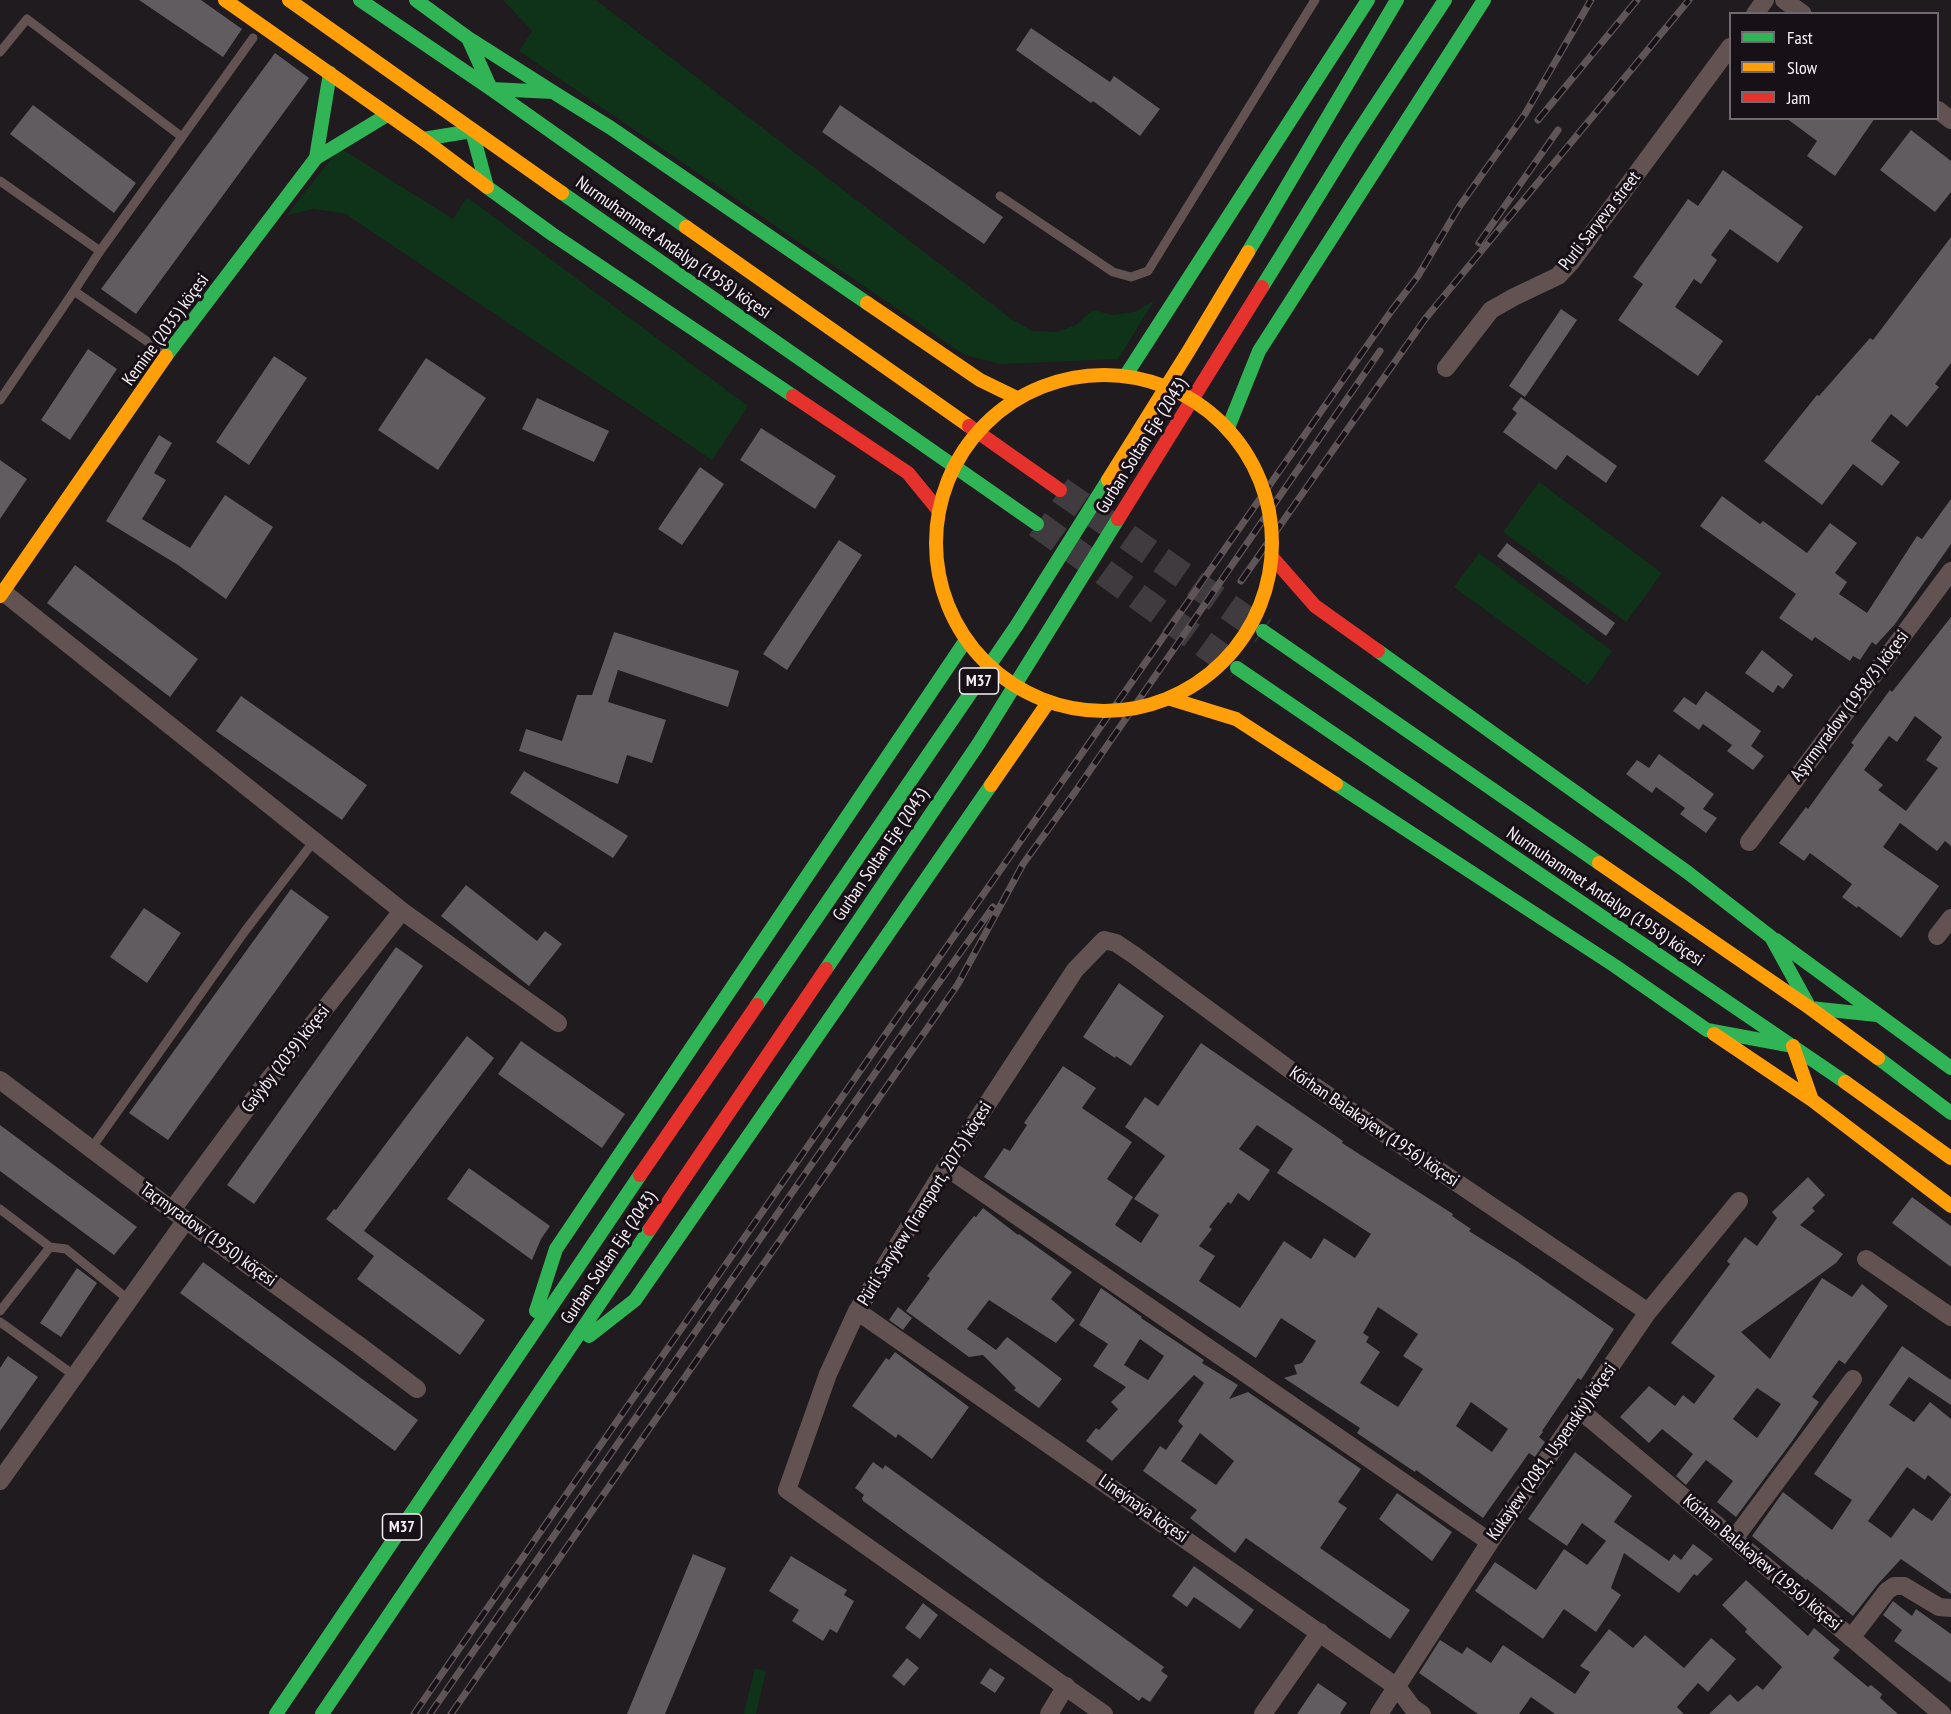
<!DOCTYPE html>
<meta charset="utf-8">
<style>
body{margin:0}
#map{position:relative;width:1951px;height:1714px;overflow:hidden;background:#1f1b1f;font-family:"PT Sans Narrow",sans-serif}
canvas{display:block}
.legend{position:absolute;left:1729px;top:12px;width:210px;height:108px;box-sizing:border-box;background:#171017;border:2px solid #706a70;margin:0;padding:8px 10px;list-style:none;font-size:18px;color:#f6f1f6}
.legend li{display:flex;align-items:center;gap:12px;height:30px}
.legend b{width:30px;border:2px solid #706a70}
</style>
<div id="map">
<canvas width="1951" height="1714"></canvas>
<ul class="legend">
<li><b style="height:8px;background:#30b455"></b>Fast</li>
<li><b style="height:8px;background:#ff9f0a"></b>Slow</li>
<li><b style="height:8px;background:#e5322d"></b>Jam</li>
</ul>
</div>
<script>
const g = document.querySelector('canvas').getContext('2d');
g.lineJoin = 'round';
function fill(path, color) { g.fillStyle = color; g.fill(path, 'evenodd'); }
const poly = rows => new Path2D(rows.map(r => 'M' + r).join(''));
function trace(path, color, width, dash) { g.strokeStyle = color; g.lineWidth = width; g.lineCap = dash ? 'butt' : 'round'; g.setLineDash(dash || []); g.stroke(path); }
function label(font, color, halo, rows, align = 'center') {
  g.font = font + ' "PT Sans Narrow",sans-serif'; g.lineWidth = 6; g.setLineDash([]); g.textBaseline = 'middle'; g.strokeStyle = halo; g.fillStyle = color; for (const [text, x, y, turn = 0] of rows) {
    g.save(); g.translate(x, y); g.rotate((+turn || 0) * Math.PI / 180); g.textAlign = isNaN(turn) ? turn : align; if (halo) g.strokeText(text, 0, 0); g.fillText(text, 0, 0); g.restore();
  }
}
fill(poly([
 [503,0,596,0,1010,318,1032,331,1056,332,1076,325,1093,310,1113,315,1134,312,1154,301,1118,359,1000,364,965,355,519,51,532,31],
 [340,148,453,219,467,197,748,406,712,460,346,214,314,209,287,215],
 [1539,482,1662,573,1626,622,1503,532],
 [1479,553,1612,651,1588,685,1454,587],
 [755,1668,766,1671,756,1714,744,1714]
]), '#0e3318');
fill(poly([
 [139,0,201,0,242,29,223,57],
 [1031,28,1110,82,1114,76,1160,109,1140,136,1093,101,1091,103,1016,50],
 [275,53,309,78,136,314,101,289],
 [33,105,136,183,114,213,10,134],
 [840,105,1003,217,984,244,822,132],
 [1786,118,1875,118,1835,176,1807,156,1817,141],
 [1911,130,1951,161,1951,192,1935,212,1880,170],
 [1723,170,1803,227,1778,263,1730,229,1711,255,1717,260,1701,284,1694,279,1675,307,1723,341,1698,376,1618,320,1643,284,1633,277,1688,199,1698,206],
 [1951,237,1951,363,1935,384,1939,387,1907,427,1891,414,1871,441,1900,462,1882,486,1853,464,1822,505,1764,461,1817,395,1819,396,1870,338,1873,340],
 [1561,309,1577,320,1525,397,1509,386],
 [88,349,117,369,70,440,41,420],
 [274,356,307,378,249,465,216,442],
 [426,358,486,398,438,470,378,430],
 [1521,397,1617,466,1606,483,1567,455,1556,470,1503,432,1517,413,1512,409],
 [537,398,609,431,594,462,522,429],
 [761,428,836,476,815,509,740,460],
 [159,435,172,443,154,473,166,480,142,519,190,548,225,495,273,527,226,599,178,565,106,521],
 [0,460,27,479,0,519],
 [700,467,724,484,682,545,658,529],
 [1722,496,1760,524,1763,521,1807,553,1830,523,1857,543,1835,573,1847,582,1839,594,1867,613,1917,536,1922,539,1951,499,1951,544,1895,624,1876,645,1872,642,1860,660,1853,656,1850,661,1815,637,1812,641,1779,618,1796,594,1700,526],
 [839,540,862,555,787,670,763,654],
 [1507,543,1615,623,1606,636,1497,556],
 [75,565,198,659,170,697,47,603],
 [1951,617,1951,846,1945,841,1937,851,1900,823,1883,847,1939,886,1901,938,1858,906,1857,908,1842,897,1852,884,1810,853,1804,861,1779,843,1806,807,1808,809,1854,745,1851,743,1890,690,1892,692],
 [1915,716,1942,737,1926,760,1938,768,1906,811,1878,790,1883,785,1864,770,1889,736,1897,742],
 [614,632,739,671,728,707,618,670,608,702,666,720,652,763,627,755,618,784,519,751,526,729,562,741,577,695,592,695],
 [1762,650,1793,675,1783,689,1778,685,1773,693,1745,673],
 [1706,691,1761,731,1751,746,1764,756,1753,770,1727,751,1732,745,1703,724,1699,730,1673,711,1684,697,1696,705],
 [241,696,367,785,342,820,216,731],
 [1659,754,1714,794,1703,809,1717,818,1706,833,1680,814,1685,808,1656,787,1652,793,1626,774,1637,760,1649,768],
 [524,771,628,836,613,858,510,793],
 [466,885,537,941,545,931,562,944,529,986,441,916],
 [291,889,329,917,168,1140,129,1113],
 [144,908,181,933,147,983,110,957],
 [396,947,423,966,254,1204,227,1185],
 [1119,983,1164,1016,1131,1066,1116,1056,1115,1058,1083,1037],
 [467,1036,494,1058,364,1231,485,1320,460,1355,357,1279,374,1256,326,1219,334,1209,336,1210],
 [521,1041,625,1114,602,1148,498,1074],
 [1201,1043,1343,1141,1342,1143,1453,1214,1452,1216,1471,1229,1469,1231,1518,1262,1614,1329,1581,1380,1578,1378,1542,1431,1543,1432,1539,1437,1545,1442,1535,1457,1529,1453,1483,1518,1416,1470,1415,1472,1357,1433,1360,1428,1284,1378,1297,1374,1294,1365,1302,1363,1316,1341,1281,1318,1256,1358,984,1177,1004,1148,1010,1151,1027,1125,1024,1123,1063,1066,1096,1088,1082,1108,1132,1142,1107,1179,1133,1197,1115,1225,1141,1243,1159,1215,1134,1199,1165,1156,1125,1127,1145,1097,1158,1106],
 [1257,1125,1293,1149,1277,1173,1371,1234,1355,1258,1324,1238,1311,1259,1284,1241,1240,1308,1199,1281,1215,1256,1199,1246,1212,1229,1209,1227,1228,1202,1231,1204,1238,1193,1249,1201,1270,1170,1239,1149],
 [1378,1307,1418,1334,1403,1356,1423,1369,1398,1407,1360,1383,1380,1352,1366,1342,1369,1337,1363,1333],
 [1471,1402,1508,1429,1492,1452,1456,1426],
 [0,1125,137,1227,114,1255,0,1171],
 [469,1168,550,1226,541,1239,532,1260,447,1199],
 [1808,1177,1825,1195,1812,1208,1815,1211,1800,1225,1843,1254,1836,1263,1741,1332,1770,1359,1822,1278,1852,1297,1862,1284,1888,1306,1845,1364,1839,1360,1812,1397,1819,1402,1793,1440,1736,1517,1717,1502,1733,1481,1706,1460,1686,1485,1676,1476,1693,1454,1662,1429,1649,1443,1620,1417,1649,1386,1675,1406,1683,1395,1694,1404,1715,1376,1671,1343,1730,1264,1727,1261,1745,1237,1757,1246,1777,1218,1772,1212],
 [1757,1388,1781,1404,1757,1438,1733,1419],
 [1912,1197,1951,1226,1951,1267,1892,1223],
 [983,1208,1018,1235,1019,1234,1072,1272,1051,1299,1075,1320,1056,1343,989,1300,967,1329,996,1350,1007,1337,1062,1379,1039,1408,1014,1390,1016,1388,983,1355,969,1357,906,1311,930,1278,927,1276,961,1232,974,1216,976,1217],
 [203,1262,418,1420,395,1451,180,1293],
 [77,1268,97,1283,61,1337,40,1323],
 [1101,1288,1142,1317,1141,1318,1204,1360,1202,1363,1238,1385,1229,1399,1248,1392,1361,1469,1338,1502,1347,1508,1320,1548,1410,1610,1390,1639,1246,1538,1235,1553,1190,1518,1197,1510,1143,1471,1160,1446,1166,1450,1183,1426,1178,1421,1204,1383,1194,1375,1112,1461,1086,1441,1096,1428,1099,1430,1118,1409,1111,1402,1126,1387,1093,1366,1108,1344,1079,1325],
 [1140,1339,1164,1356,1148,1380,1124,1365],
 [1200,1433,1234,1461,1216,1485,1181,1461],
 [898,1307,912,1318,903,1330,889,1320],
 [1902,1346,1951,1380,1951,1405,1909,1377,1889,1405,1914,1422,1930,1402,1951,1419,1951,1494,1928,1475,1925,1480,1907,1467,1868,1521,1891,1538,1913,1508,1932,1521,1951,1495,1951,1594,1901,1559,1878,1584,1853,1616,1807,1579,1806,1580,1752,1536,1783,1492,1832,1530,1852,1500,1814,1474],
 [895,1352,969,1407,932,1459,898,1434,896,1438,852,1406,886,1358,889,1360],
 [8,1356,38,1377,0,1431,0,1368],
 [1575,1452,1632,1496,1614,1522,1669,1561,1674,1554,1681,1560,1693,1544,1713,1559,1697,1576,1694,1574,1679,1593,1624,1553,1611,1588,1621,1595,1596,1632,1564,1609,1543,1639,1475,1591,1495,1562,1536,1590,1564,1549,1587,1565,1606,1541,1582,1523,1567,1546,1528,1519],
 [873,1462,883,1469,885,1465,1164,1667,1161,1671,1168,1676,1150,1702,1142,1697,1139,1701,863,1501,862,1498,864,1495,855,1488],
 [1397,1493,1452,1532,1432,1561,1379,1519],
 [693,1554,726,1568,665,1714,627,1714],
 [791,1556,847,1590,844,1595,854,1601,837,1633,830,1629,823,1641,792,1621,799,1610,769,1591],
 [1194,1566,1254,1610,1240,1629,1194,1597,1187,1607,1172,1596],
 [1746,1580,1808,1636,1814,1628,1840,1650,1833,1658,1868,1687,1871,1685,1882,1694,1880,1698,1898,1714,1709,1714,1730,1694,1738,1702,1757,1685,1763,1690,1782,1667,1745,1632,1747,1629,1722,1605],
 [1893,1601,1912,1616,1916,1609,1951,1634,1951,1683,1894,1641,1902,1630,1883,1615],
 [923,1603,938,1615,920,1639,905,1628],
 [1609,1629,1633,1648,1645,1635,1684,1668,1711,1638,1736,1659,1708,1692,1698,1683,1677,1707,1684,1714,1555,1714,1531,1697,1519,1714,1478,1714,1419,1673,1440,1640,1462,1654,1467,1647,1491,1663,1503,1645,1575,1694,1590,1672,1580,1666],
 [907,1658,919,1668,904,1686,892,1676],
 [990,1668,1005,1678,995,1693,980,1683],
 [1318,1683,1347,1703,1340,1714,1297,1714]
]), '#605c60');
trace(poly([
 [1060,490,1263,631],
 [1037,524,1237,668]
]), '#3f3b3f', 27, [27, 14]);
trace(poly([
 [0,52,27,19,182,137,100,251],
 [182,137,253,38],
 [0,181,100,251,74,291,167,355],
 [1000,196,1113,272,1131,277,1148,271,1315,0],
 [0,400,74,291],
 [91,1149,245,931,314,841],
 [0,1209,50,1247,66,1249,129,1300],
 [0,1311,50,1247],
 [0,1322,75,1376]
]), '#625252', 9);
trace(poly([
 [1784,0,1803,14],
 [1755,14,1765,0],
 [1938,110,1951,120],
 [1446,368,1491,310,1514,297,1558,276,1572,261,1730,47],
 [3,592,402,911,558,1023],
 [1749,842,1951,571],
 [1937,936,1951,918],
 [0,1080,172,1210,360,1346,417,1389],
 [946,1167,1490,1542],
 [172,1210,259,1092,402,911],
 [1866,1259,1951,1317],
 [857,1311,1397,1687,1412,1707,1422,1714],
 [1581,1411,1942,1714],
 [0,1481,186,1220],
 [1734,1539,1853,1379],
 [1851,1638,1887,1591,1894,1586,1904,1586,1939,1607,1951,1608],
 [1049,1714,1066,1686],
 [1104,1714,787,1490,828,1374,857,1311,946,1167,1075,970,1104,940,1116,943,1134,955,1289,1069,1648,1312],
 [1263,1714,1320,1632],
 [1379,1714,1490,1542,1648,1312,1739,1201]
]), '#625252', 18);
trace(poly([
 [360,0,491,89,686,227],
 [416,0,468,38,553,92],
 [468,38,491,89,553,92],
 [553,92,611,128,867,303],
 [423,139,472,131,487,187],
 [316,158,387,115],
 [487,187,552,234,793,396],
 [562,193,1037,524],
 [1248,252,1397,0],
 [1262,287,1351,143,1445,0],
 [166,356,316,158,330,73],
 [1126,375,1368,0],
 [1228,428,1259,351,1484,0],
 [1263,631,1599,863],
 [1378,651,1687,872,1771,937,1810,1008],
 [1237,668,1845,1082],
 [1336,784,1615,966,1707,1030,1793,1046],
 [1776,940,1951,1068],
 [826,969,979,743,1118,519],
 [757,1005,1017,625,1108,480],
 [1810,1008,1877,1015],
 [1878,1058,1951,1113],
 [536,1311,556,1249,966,640],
 [589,1336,635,1300,991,785],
 [276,1714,640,1175],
 [322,1714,650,1229]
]), '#30b455', 14);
trace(poly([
 [225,0,423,139,487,187],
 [289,0,562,193],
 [686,227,969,426],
 [867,303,980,380,1017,398],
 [1108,480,1188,352,1248,252],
 [0,596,166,356],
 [1171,699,1236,719,1336,784],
 [991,785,1047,704],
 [1599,863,1810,1008,1878,1058],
 [1714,1034,1812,1100,1951,1206],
 [1793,1046,1812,1100],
 [1845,1082,1951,1158]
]), '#ff9f0a', 14);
trace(poly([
 [793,396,908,473,939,511],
 [969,426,1060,490],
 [1118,519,1262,287],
 [1272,557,1315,606,1378,651],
 [640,1175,757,1005],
 [650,1229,826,969]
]), '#e5322d', 14);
const rail = poly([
 [1538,120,1637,0],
 [1479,243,1558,130],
 [1241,581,1425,319,1689,0],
 [414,1714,894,1022,1392,310,1418,276,1459,207,1525,114,1591,0],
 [430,1714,905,1030,993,907],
 [451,1714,958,984,1023,864,1075,792,1380,351]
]);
trace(rail, '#5f5456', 7);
trace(rail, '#171017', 4.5, [14]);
trace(poly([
 '936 543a168 168 0 1 1 336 0a168 168 0 1 1-336 0Z'
]), '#ff9f0a', 14);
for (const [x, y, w] of [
 [979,681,39],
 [402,1527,39]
]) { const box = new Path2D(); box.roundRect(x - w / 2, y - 13, w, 26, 4.5); g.fillStyle = '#171017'; g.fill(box); trace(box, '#f6f1f6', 1.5); }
label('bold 16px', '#f6f1f6', null, [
 ["M37",979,681],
 ["M37",402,1527]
]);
label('18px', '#f6f1f6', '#171017', [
 ["Purli Saryeva street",1600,221,-52],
 ["Nurmuhammet Andalyp (1958) köçesi",673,248,35],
 ["Kemine (2035) köçesi",166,330,-54],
 ["Gurban Soltan Eje (2043)",1142,446,-58],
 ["Aşyrmyradow (1958/3) köçesi",1850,706,-53],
 ["Gurban Soltan Eje (2043)",881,855,-56],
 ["Nurmuhammet Andalyp (1958) köçesi",1605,897,34],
 ["Gaýyby (2039) köçesi",286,1059,-52],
 ["Körhan Balakaýew (1956) köçesi",1374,1127,34],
 ["Pürli Saryýew (Transport, 2075) köçesi",925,1204,-58],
 ["Taçmyradow (1950) köçesi",208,1235,36],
 ["Gurban Soltan Eje (2043)",609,1258,-56],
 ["Kukaýew (2081, Uspenskiý) köçesi",1552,1452,-55],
 ["Lineýnaýa köçesi",1143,1509,35],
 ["Körhan Balakaýew (1956) köçesi",1762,1563,40]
]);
</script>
